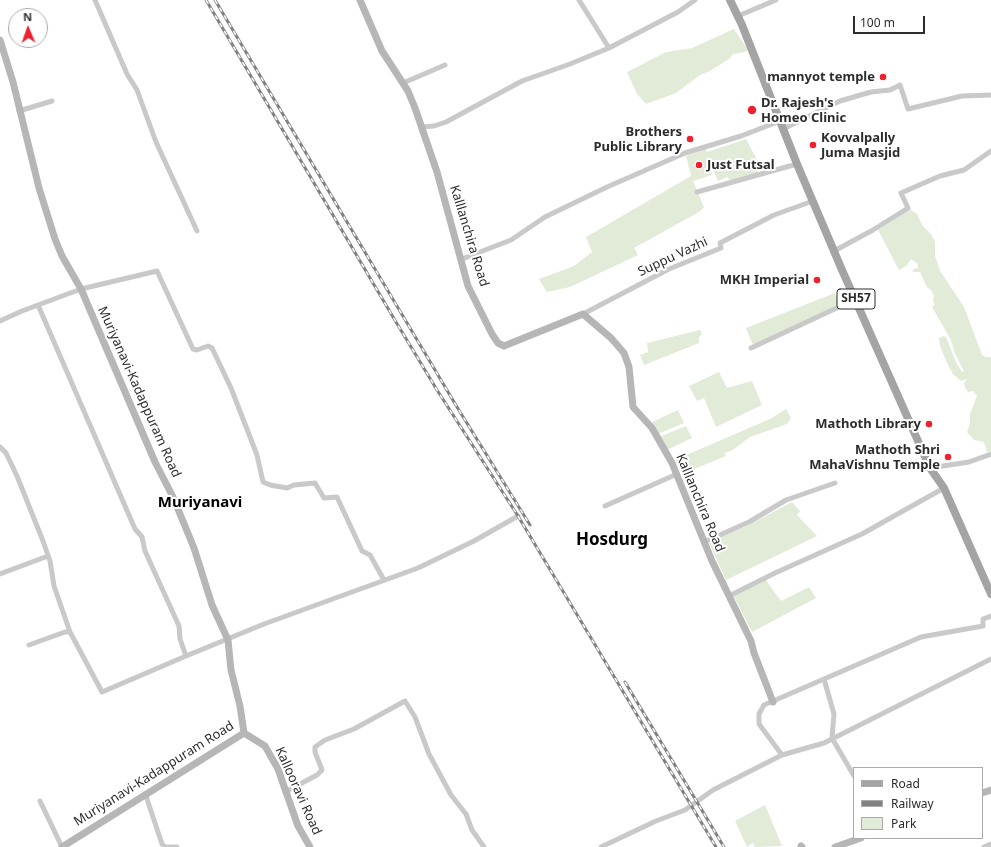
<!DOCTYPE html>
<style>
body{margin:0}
#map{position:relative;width:991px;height:847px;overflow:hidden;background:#fff;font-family:"Noto Sans",sans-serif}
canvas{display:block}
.legend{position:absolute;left:853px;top:767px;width:130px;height:72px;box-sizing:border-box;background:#fff;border:1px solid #ababab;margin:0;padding:5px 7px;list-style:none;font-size:12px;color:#2c2c2c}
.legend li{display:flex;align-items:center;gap:8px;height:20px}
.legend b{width:20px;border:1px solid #ababab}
.north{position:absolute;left:8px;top:8px;width:40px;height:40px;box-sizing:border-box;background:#fff;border:1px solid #ababab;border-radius:50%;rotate:358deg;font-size:11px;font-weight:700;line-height:16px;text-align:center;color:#2c2c2c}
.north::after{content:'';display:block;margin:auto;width:14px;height:18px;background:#f1202f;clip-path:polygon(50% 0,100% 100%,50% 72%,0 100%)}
.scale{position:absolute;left:853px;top:16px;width:72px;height:18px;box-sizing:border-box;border:2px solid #2c2c2c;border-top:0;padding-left:5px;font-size:12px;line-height:14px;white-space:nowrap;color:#2c2c2c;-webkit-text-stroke:3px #fff;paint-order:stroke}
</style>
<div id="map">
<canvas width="991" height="847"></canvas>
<ul class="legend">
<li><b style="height:5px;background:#a4a4a4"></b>Road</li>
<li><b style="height:5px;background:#818181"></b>Railway</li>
<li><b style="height:11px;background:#e2ebd7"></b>Park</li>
</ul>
<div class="north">N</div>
<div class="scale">100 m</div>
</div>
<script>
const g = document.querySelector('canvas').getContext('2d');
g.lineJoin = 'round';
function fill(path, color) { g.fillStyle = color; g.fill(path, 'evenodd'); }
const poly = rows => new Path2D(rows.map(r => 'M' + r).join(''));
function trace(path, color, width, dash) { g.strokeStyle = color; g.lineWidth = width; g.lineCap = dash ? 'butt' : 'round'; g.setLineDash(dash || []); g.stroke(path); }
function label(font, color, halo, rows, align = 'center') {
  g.font = font + ' "Noto Sans",sans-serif'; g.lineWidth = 4; g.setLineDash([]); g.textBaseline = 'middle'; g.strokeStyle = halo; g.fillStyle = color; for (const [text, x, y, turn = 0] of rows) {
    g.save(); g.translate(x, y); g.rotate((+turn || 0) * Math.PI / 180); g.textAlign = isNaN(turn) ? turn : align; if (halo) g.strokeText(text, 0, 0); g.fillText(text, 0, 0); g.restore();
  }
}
fill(poly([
 [734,29,748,50,745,52,733,54,729,59,708,72,700,75,676,93,646,104,637,94,627,72,666,52,692,48],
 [746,139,757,160,759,170,757,173,730,180,727,177,718,181,709,160,712,175,693,181,704,207,699,212,634,248,638,255,570,287,547,292,539,279,574,266,592,252,586,237,691,176,686,156,706,149,707,152],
 [910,209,917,214,922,225,931,234,935,242,935,256,940,271,964,307,982,355,986,357,991,357,991,451,987,452,984,442,974,440,967,432,970,423,970,414,977,396,973,391,968,392,965,388,964,383,967,379,961,381,953,374,947,363,940,346,939,338,943,336,946,337,956,362,962,372,964,371,955,354,951,340,932,307,935,304,933,301,934,296,931,290,927,287,920,272,912,272,914,269,918,268,918,264,911,259,906,266,899,270,878,230],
 [835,293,839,305,753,345,746,328],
 [700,330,702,334,699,337,699,343,644,365,640,355,648,352,647,343],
 [719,372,727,388,752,381,762,405,716,427,704,398,697,401,689,386],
 [786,409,791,418,787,424,750,437,733,450,724,453,726,456,682,474,675,460,770,419],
 [678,410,684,423,658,434,652,422],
 [686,426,692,438,667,450,659,437],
 [792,502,800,511,797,515,817,536,726,580,709,543,717,538,745,527],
 [766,580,781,601,809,587,816,598,752,632,733,595],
 [765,805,782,846,755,847,753,843,747,847,735,821]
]), '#e2ebd7');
trace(poly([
 [95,0,127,74,137,90,156,142,197,231],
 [579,0,609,48],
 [738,16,776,0],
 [403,83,445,65],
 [19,111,52,101],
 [421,127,434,126,446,122,522,81,570,64,609,48,678,12,695,0],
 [783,129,840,101,871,92,890,90,900,85,908,109,962,96,991,95],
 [697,192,797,164],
 [834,251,873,230,908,208,901,193,940,176,964,170,991,151],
 [462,259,511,240,545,217,607,187,685,153,741,136,780,121],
 [38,305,135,529,142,537,145,551,179,626,180,639,186,656,264,624,418,568,474,541,518,516],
 [583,314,669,269,721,248,720,243,774,215,813,201],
 [0,321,22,311,81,289,157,271,193,349,197,350,208,346,212,348,231,388,257,455,263,482,270,485,287,488,294,485,315,483,324,498,337,497,362,551,370,555,384,580],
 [751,348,856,299],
 [0,447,6,453,17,476,43,541,50,561,54,586,70,632],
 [930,468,969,462,991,454],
 [605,506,677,474],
 [704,542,749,522,786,500,835,483],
 [0,574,48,556],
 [729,596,775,573,862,534,944,488],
 [29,645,65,632,70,632,102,692,186,656],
 [824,679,834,714,832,738,854,776],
 [782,755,824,743,991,659],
 [285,792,317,775,322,770,315,752,315,747,325,740,354,729,405,701,415,717,429,754,451,795,466,814,472,830,484,847],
 [146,796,162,844,165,847],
 [40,801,62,847],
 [165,847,177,847],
 [601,847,656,821,685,810,713,790,782,755,759,724,759,714,764,705,921,637,983,626,983,619,991,616],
 [984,847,991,844]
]), '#c9c9c9', 5);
trace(poly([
 [360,0,382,51,408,91,415,108,437,172,468,286,492,334,498,343,504,346,583,314,611,338,624,353,629,367,633,407,652,428,672,463,712,561,751,641,754,653,773,702],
 [0,40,13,82,39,188,55,239,62,256,81,289,155,462,173,497,194,548,212,605,228,640,231,670,240,706,244,733],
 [244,733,265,746,278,769,298,826,310,847],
 [982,793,991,790],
 [801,846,802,847],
 [62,847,244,733],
 [835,847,861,838]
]), '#b6b6b6', 7);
trace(poly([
 [730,0,742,25,797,164,842,270,930,468,944,488,991,594]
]), '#a4a4a4', 8);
const rail = poly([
 [206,0,396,322,437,390,518,516,716,847],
 [215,0,457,407,530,525],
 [625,682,724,847]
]);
trace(rail, '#818181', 3);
trace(rail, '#fff', 1.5, [4.5]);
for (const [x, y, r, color] of [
 [883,77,4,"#f1202f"],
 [752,110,5,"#f1202f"],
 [690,139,4,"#f1202f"],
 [813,145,4,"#f1202f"],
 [699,165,4,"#f1202f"],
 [817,280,4,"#f1202f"],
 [929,424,4,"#f1202f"],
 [948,457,4,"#f1202f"]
]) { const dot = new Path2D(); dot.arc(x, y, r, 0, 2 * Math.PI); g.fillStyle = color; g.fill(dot); trace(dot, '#fff', 1.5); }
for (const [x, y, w] of [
 [856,299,38]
]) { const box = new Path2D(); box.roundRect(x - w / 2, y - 10, w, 20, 3); g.fillStyle = '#fff'; g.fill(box); trace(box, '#2c2c2c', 1); }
label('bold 12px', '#2c2c2c', null, [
 ["SH57",856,299]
]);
label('bold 13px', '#2c2c2c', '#fff', [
 ["mannyot temple",875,77],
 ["Dr. Rajesh's",761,103,"left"],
 ["Homeo Clinic",761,118,"left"],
 ["Brothers",682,132],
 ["Public Library",682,147],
 ["Kovvalpally",821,138,"left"],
 ["Juma Masjid",821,153,"left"],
 ["Just Futsal",707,165,"left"],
 ["MKH Imperial",809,280],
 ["Mathoth Library",921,424],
 ["Mathoth Shri",940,450],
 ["MahaVishnu Temple",940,465]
], 'right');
label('13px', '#2c2c2c', '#fff', [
 ["Kalllanchira Road",469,236,73],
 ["Suppu Vazhi",673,257,-25],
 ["Muriyanavi-Kadappuram Road",139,392,66],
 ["Kalllanchira Road",700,503,67],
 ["Muriyanavi-Kadappuram Road",154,774,-32],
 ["Kallooravi Road",298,791,66]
]);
label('bold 15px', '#000', '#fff', [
 ["Muriyanavi",200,503]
]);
label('bold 17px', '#000', '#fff', [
 ["Hosdurg",612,540]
]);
</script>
